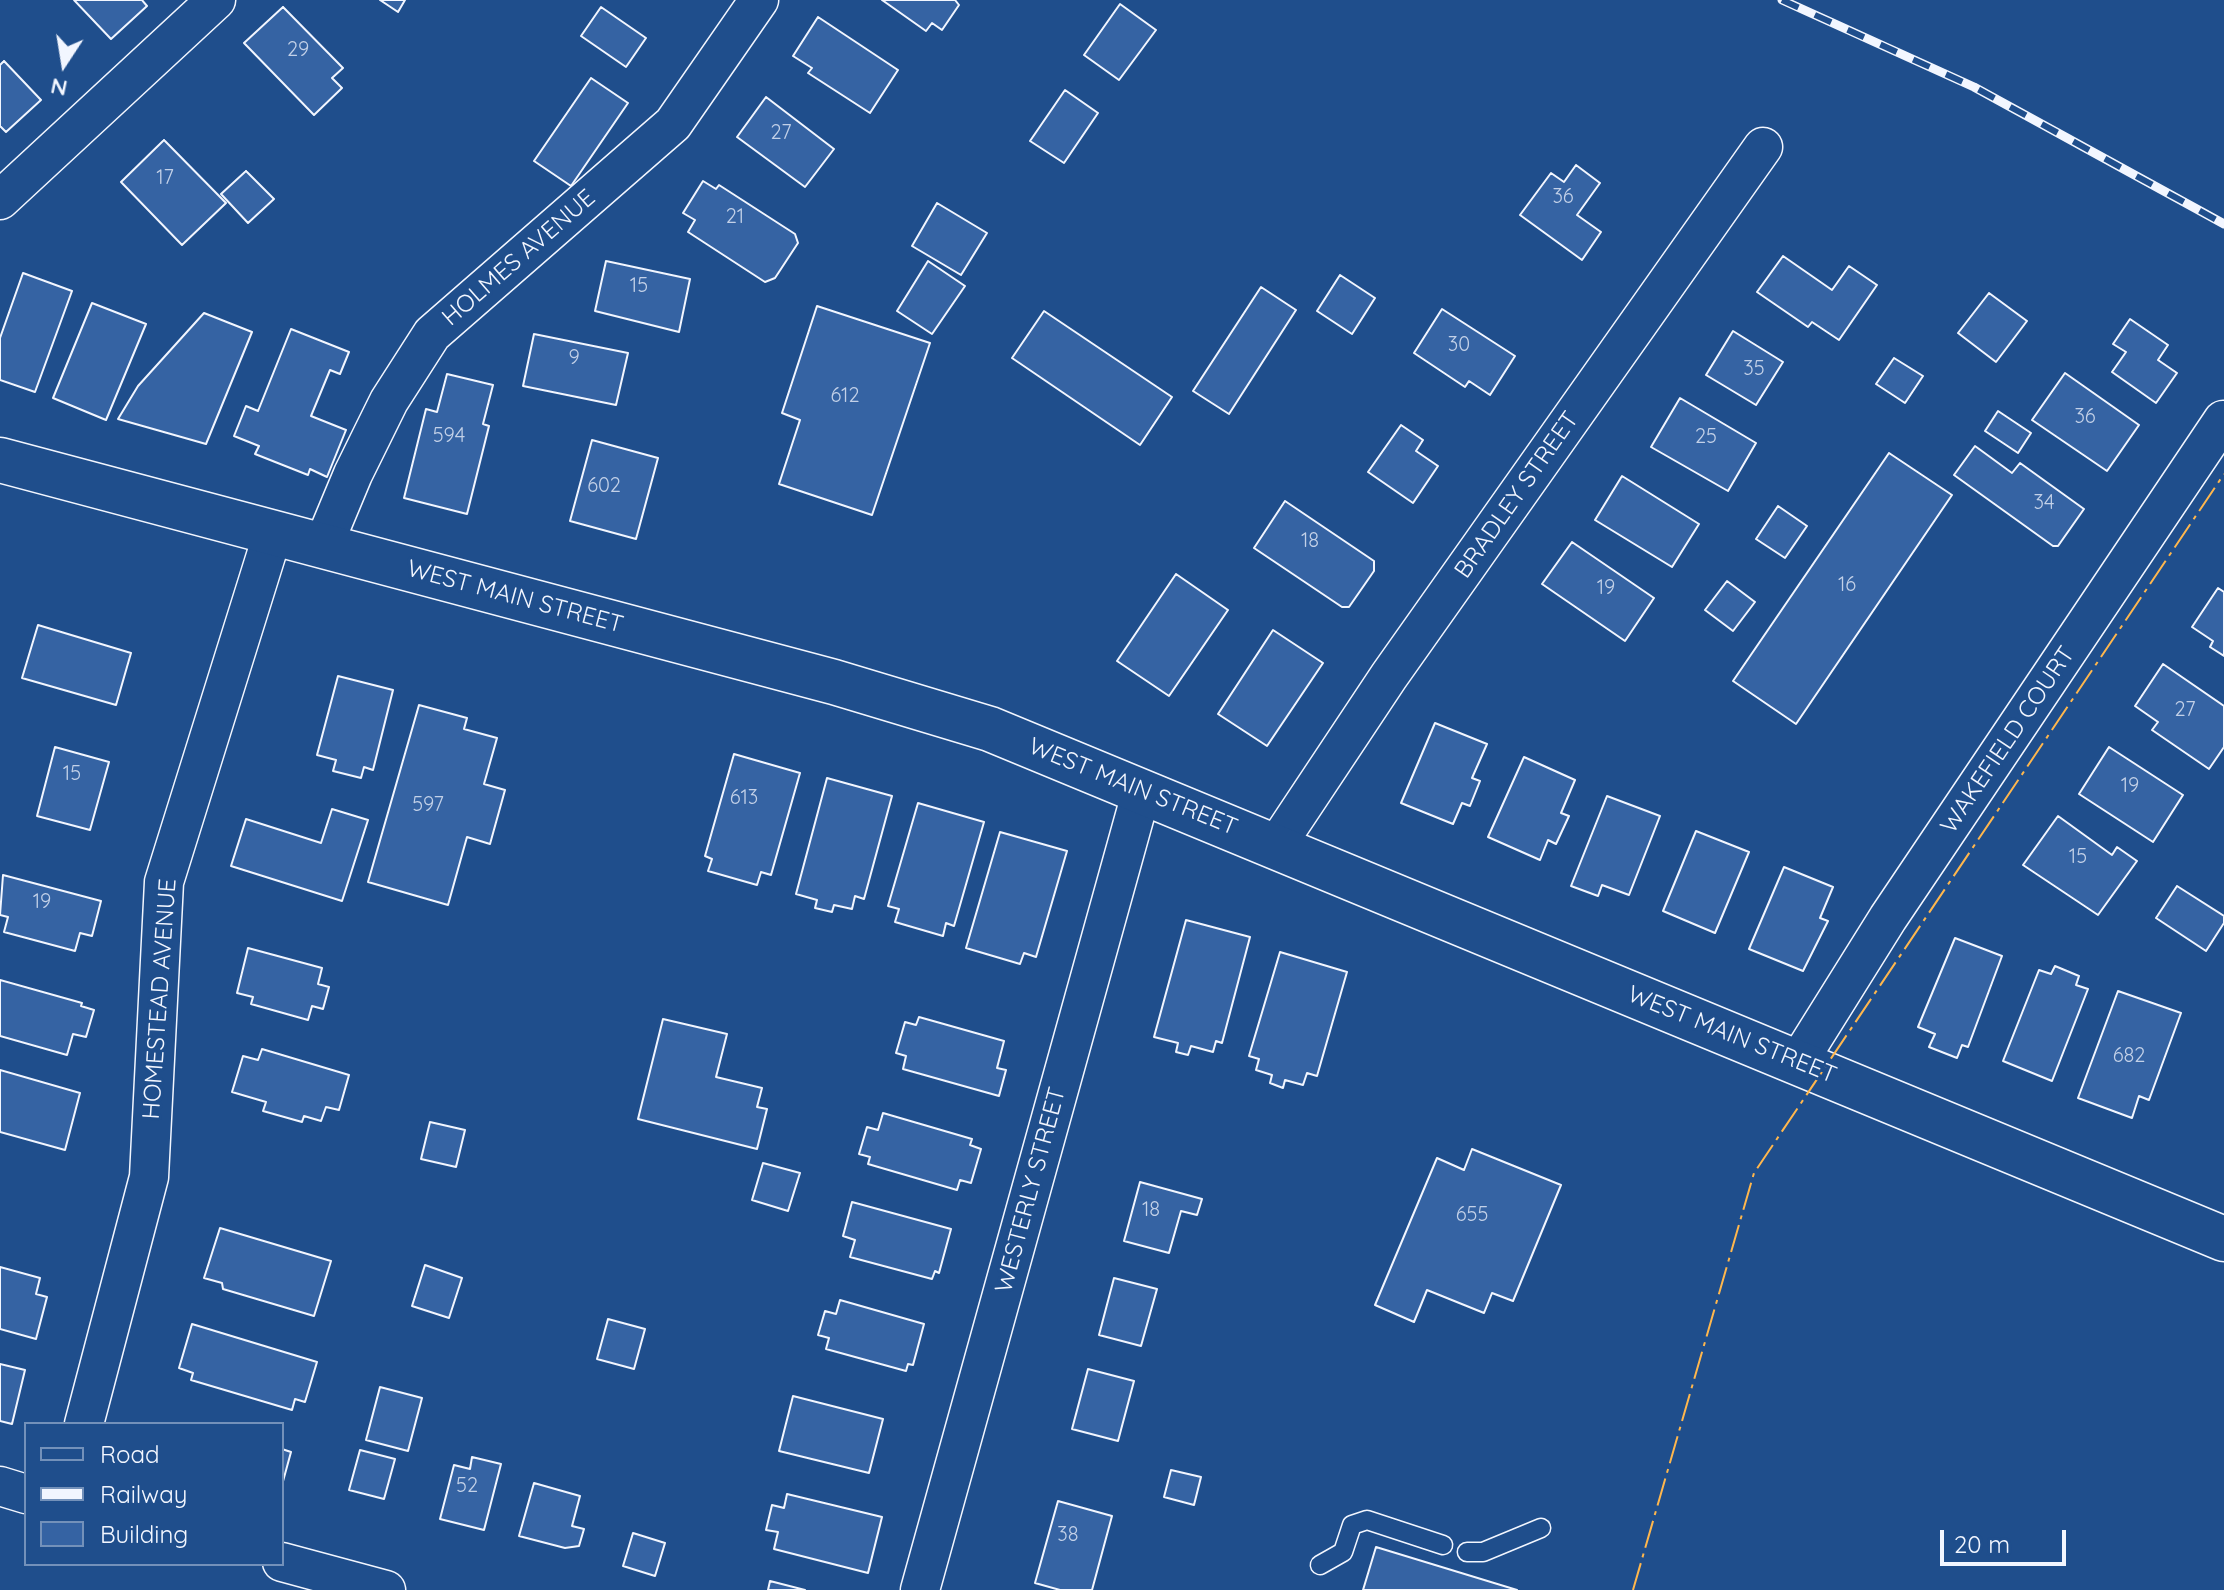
<!DOCTYPE html>
<style>
body{margin:0}
#map{position:relative;width:2224px;height:1590px;overflow:hidden;background:#1f4e8c;font-family:Quicksand,sans-serif}
canvas{display:block}
.legend{position:absolute;left:24px;top:1422px;width:260px;height:144px;box-sizing:border-box;background:#1f4e8c;border:2px solid #7391ba;margin:0;padding:10px 14px;list-style:none;font-size:24px;color:#f2f6ff}
.legend li{display:flex;align-items:center;gap:16px;height:40px}
.legend b{width:40px;border:2px solid #7391ba}
.north{position:absolute;left:24px;top:24px;width:80px;height:80px;-webkit-text-stroke:6px #1f4e8c;paint-order:stroke;rotate:192deg;font-size:22px;font-weight:700;line-height:32px;text-align:center;color:#f2f6ff}
.north::after{content:'';display:block;margin:auto;width:28px;height:36px;background:#f2f6ff;clip-path:polygon(50% 0,100% 100%,50% 72%,0 100%)}
.scale{position:absolute;left:1940px;top:1530px;width:126px;height:36px;box-sizing:border-box;border:4px solid #f2f6ff;border-top:0;padding-left:10px;font-size:24px;line-height:28px;white-space:nowrap;color:#f2f6ff;-webkit-text-stroke:6px #1f4e8c;paint-order:stroke}
</style>
<div id="map">
<canvas width="2224" height="1590"></canvas>
<ul class="legend">
<li><b style="height:10px;background:#1f4e8c"></b>Road</li>
<li><b style="height:10px;background:#f2f6ff"></b>Railway</li>
<li><b style="height:22px;background:#3563a3"></b>Building</li>
</ul>
<div class="north">N</div>
<div class="scale">20 m</div>
</div>
<script>
const g = document.querySelector('canvas').getContext('2d');
g.lineJoin = 'round';
function fill(path, color) { g.fillStyle = color; g.fill(path, 'evenodd'); }
const poly = rows => new Path2D(rows.map(r => 'M' + r).join(''));
function trace(path, color, width, dash) { g.strokeStyle = color; g.lineWidth = width; g.lineCap = dash ? 'butt' : 'round'; g.setLineDash(dash || []); g.stroke(path); }
function label(font, color, halo, rows, align = 'center') {
  g.font = font + ' Quicksand,sans-serif'; g.lineWidth = 6; g.setLineDash([]); g.textBaseline = 'middle'; g.strokeStyle = halo; g.fillStyle = color; for (const [text, x, y, turn = 0] of rows) {
    g.save(); g.translate(x, y); g.rotate((+turn || 0) * Math.PI / 180); g.textAlign = isNaN(turn) ? turn : align; if (halo) g.strokeText(text, 0, 0); g.fillText(text, 0, 0); g.restore();
  }
}
const building = poly([
 [74,0,142,0,147,6,111,39,74,0],
 [380,0,405,0,398,12,380,0],
 [882,0,955,0,959,5,942,30,932,23,926,31,882,0],
 [1120,4,1156,30,1119,80,1084,55,1120,4],
 [283,7,343,68,332,78,342,88,314,115,244,43,283,7],
 [601,7,646,38,626,67,581,36,601,7],
 [818,17,898,70,870,113,808,73,812,68,793,56,818,17],
 [4,61,41,100,6,132,0,126,0,65,4,61],
 [591,78,628,103,571,186,534,161,591,78],
 [1065,90,1098,113,1064,163,1030,141,1065,90],
 [766,97,834,149,805,187,737,137,766,97],
 [164,140,226,203,182,245,121,182,164,140],
 [1576,165,1600,183,1577,215,1601,232,1582,260,1520,215,1551,173,1564,182,1576,165],
 [246,171,274,199,248,223,221,194,246,171],
 [703,181,716,189,719,185,795,234,798,243,775,278,765,282,688,232,695,220,683,213,703,181],
 [937,203,987,233,961,275,912,246,937,203],
 [1783,256,1832,290,1849,266,1877,285,1839,340,1812,322,1808,327,1757,292,1783,256],
 [606,261,690,279,679,332,595,311,606,261],
 [928,261,965,286,932,334,897,311,928,261],
 [23,273,72,291,35,392,0,380,0,338,23,273],
 [1340,275,1375,298,1352,334,1317,311,1340,275],
 [1261,287,1296,310,1229,414,1193,391,1261,287],
 [1989,293,2027,321,1996,362,1958,333,1989,293],
 [92,303,146,324,106,420,53,398,92,303],
 [817,306,930,343,872,515,779,484,800,420,782,413,817,306],
 [1442,309,1515,356,1490,395,1469,381,1465,387,1414,353,1442,309],
 [1044,311,1172,397,1140,445,1012,358,1044,311],
 [204,313,252,332,206,444,118,419,138,386,204,313],
 [2130,319,2168,345,2158,360,2177,373,2156,403,2112,372,2126,352,2113,344,2130,319],
 [291,329,349,352,340,374,330,370,311,416,346,430,327,477,310,469,308,475,255,454,259,446,234,436,246,406,258,411,291,329],
 [1733,331,1783,362,1756,405,1706,375,1733,331],
 [534,334,628,353,616,405,523,386,534,334],
 [1894,358,1923,376,1905,403,1876,384,1894,358],
 [2065,373,2139,425,2107,471,2032,420,2065,373],
 [447,374,493,385,483,424,489,426,467,514,404,498,426,409,437,412,447,374],
 [1680,398,1756,443,1728,491,1651,447,1680,398],
 [1998,411,2031,433,2018,453,1985,431,1998,411],
 [1401,425,1423,440,1416,451,1438,466,1413,503,1368,472,1401,425],
 [592,440,658,458,636,539,570,521,592,440],
 [1975,446,2012,473,2020,463,2084,509,2058,546,2053,546,1954,475,1975,446],
 [1889,453,1952,495,1796,724,1733,681,1889,453],
 [1622,476,1699,524,1672,567,1595,520,1622,476],
 [1285,501,1374,561,1374,571,1349,607,1342,607,1254,548,1285,501],
 [1778,506,1807,526,1785,558,1756,539,1778,506],
 [1572,542,1654,598,1625,641,1542,584,1572,542],
 [1176,574,1228,610,1169,696,1117,661,1176,574],
 [1727,581,1755,602,1733,631,1705,610,1727,581],
 [2218,588,2224,592,2224,656,2210,647,2213,641,2192,627,2218,588],
 [38,625,131,653,116,705,22,678,38,625],
 [1273,630,1323,663,1267,746,1218,714,1273,630],
 [2163,664,2224,706,2224,747,2209,769,2152,730,2158,722,2135,706,2163,664],
 [338,676,393,690,373,770,364,767,361,778,333,771,336,760,317,755,338,676],
 [419,705,467,718,464,729,497,738,484,784,505,790,490,844,467,837,448,905,368,882,419,705],
 [1435,723,1487,744,1472,778,1480,781,1470,806,1462,803,1453,824,1401,803,1435,723],
 [55,747,109,762,90,830,37,816,55,747],
 [2109,747,2183,795,2153,842,2079,794,2109,747],
 [734,754,800,773,771,875,761,872,757,885,708,871,712,859,705,856,734,754],
 [1524,757,1575,780,1561,813,1569,816,1556,844,1548,840,1540,860,1488,837,1524,757],
 [827,778,892,796,864,899,855,896,852,909,834,905,832,912,815,908,817,900,796,894,827,778],
 [1607,796,1660,816,1629,895,1602,885,1598,896,1571,886,1607,796],
 [918,803,984,822,954,926,946,923,943,936,895,922,899,909,888,906,918,803],
 [332,809,368,820,342,901,231,866,246,819,321,843,332,809],
 [2058,816,2112,855,2117,847,2137,861,2098,915,2023,865,2058,816],
 [1696,831,1749,852,1715,933,1663,911,1696,831],
 [1000,832,1067,851,1036,957,1024,953,1020,964,966,948,1000,832],
 [1784,867,1833,887,1820,918,1828,921,1803,971,1749,949,1784,867],
 [3,875,101,901,92,936,80,933,75,951,4,932,8,917,0,915,3,875],
 [2177,886,2224,916,2224,923,2206,951,2156,918,2177,886],
 [1186,920,1250,937,1222,1043,1216,1041,1213,1052,1191,1046,1188,1055,1176,1052,1178,1043,1154,1037,1186,920],
 [1955,938,2002,956,1968,1047,1962,1045,1957,1058,1929,1047,1935,1034,1918,1027,1955,938],
 [248,948,322,968,318,984,329,987,323,1009,312,1006,308,1020,251,1004,253,997,237,993,248,948],
 [1280,952,1347,972,1317,1076,1307,1073,1303,1085,1285,1080,1283,1088,1270,1083,1272,1075,1256,1070,1259,1059,1249,1056,1280,952],
 [2055,966,2079,976,2076,985,2088,989,2052,1081,2003,1061,2039,970,2051,974,2055,966],
 [0,980,82,1003,81,1006,94,1010,86,1037,73,1034,67,1055,0,1036,0,980],
 [2118,991,2181,1013,2149,1100,2139,1096,2132,1118,2078,1098,2118,991],
 [919,1017,1004,1041,997,1068,1006,1070,999,1096,903,1069,906,1056,896,1053,905,1022,916,1025,919,1017],
 [663,1019,727,1034,716,1077,762,1088,757,1107,767,1109,757,1149,638,1119,663,1019],
 [262,1049,349,1075,339,1110,326,1107,321,1121,304,1116,302,1122,263,1111,266,1102,232,1092,243,1056,258,1060,262,1049],
 [0,1070,80,1093,65,1150,0,1132,0,1070],
 [883,1113,972,1139,970,1145,981,1149,971,1183,960,1180,957,1190,868,1164,870,1157,859,1154,867,1127,878,1130,883,1113],
 [430,1122,465,1130,456,1167,421,1159,430,1122],
 [1472,1149,1561,1185,1513,1301,1492,1293,1484,1313,1427,1290,1414,1322,1375,1305,1437,1158,1464,1170,1472,1149],
 [763,1163,800,1173,788,1211,752,1200,763,1163],
 [1140,1182,1202,1199,1197,1215,1181,1211,1169,1253,1124,1241,1140,1182],
 [852,1202,951,1229,939,1273,935,1271,932,1279,850,1257,855,1240,843,1236,852,1202],
 [220,1228,331,1261,314,1316,223,1289,222,1283,204,1278,220,1228],
 [425,1265,462,1278,449,1318,412,1306,425,1265],
 [0,1267,40,1278,36,1294,47,1297,36,1339,0,1329,0,1267],
 [1114,1278,1157,1289,1141,1346,1099,1335,1114,1278],
 [840,1300,924,1324,913,1365,908,1364,906,1371,826,1349,829,1338,818,1335,825,1311,836,1314,840,1300],
 [608,1319,645,1329,634,1369,597,1359,608,1319],
 [192,1324,317,1362,305,1402,295,1399,292,1410,191,1380,193,1373,179,1368,192,1324],
 [0,1364,25,1370,12,1424,0,1421,0,1364],
 [1088,1369,1134,1381,1118,1441,1072,1429,1088,1369],
 [380,1387,422,1398,408,1451,366,1440,380,1387],
 [793,1396,883,1419,869,1473,779,1451,793,1396],
 [282,1449,291,1452,282,1485,282,1449],
 [360,1450,395,1459,384,1499,349,1490,360,1450],
 [472,1457,501,1464,484,1530,440,1519,454,1465,470,1469,472,1457],
 [1171,1470,1201,1477,1194,1505,1164,1497,1171,1470],
 [534,1483,580,1496,572,1526,584,1529,579,1546,565,1548,519,1536,534,1483],
 [787,1494,882,1517,868,1573,774,1549,778,1532,766,1530,772,1505,784,1508,787,1494],
 [1058,1501,1112,1516,1092,1590,1060,1590,1035,1583,1058,1501],
 [633,1533,665,1543,655,1576,623,1566,633,1533],
 [1376,1547,1517,1590,1363,1590,1376,1547],
 [770,1581,805,1590,768,1590,770,1581]
]);
fill(building, '#3563a3');
trace(building, '#f2f6ff', 2);
const lane = poly([
 [1467,1552,1483,1552,1541,1528],
 [1320,1565,1343,1552,1352,1525,1367,1520,1443,1545]
]);
const street = poly([
 [0,200,216,0],
 [323,546,353,474,389,401,432,334,673,124,759,0],
 [1276,846,1389,676,1763,147],
 [1798,1062,1888,918,2223,420],
 [84,1424,149,1177,164,882,273,533],
 [0,1486,26,1494],
 [282,1562,386,1590],
 [920,1590,1142,790]
]);
const secondary = poly([
 [0,460,834,682,990,729,2224,1239]
]);
trace(lane, '#f2f6ff', 21);
trace(street, '#f2f6ff', 41);
trace(secondary, '#f2f6ff', 47);
trace(lane, '#1f4e8c', 18);
trace(street, '#1f4e8c', 38);
trace(secondary, '#1f4e8c', 44);
const rail = poly([
 [1782,0,1974,87,2224,224]
]);
trace(rail, '#f2f6ff', 9);
trace(rail, '#1f4e8c', 6, [18]);
trace(poly([
 [1633,1590,1754,1173,2224,474]
]), '#ffb74d', 2, [28, 6, 4, 6]);
label('20px', '#c3d1e8', null, [
 ["29",298,50],
 ["27",781,133],
 ["17",165,178],
 ["36",1563,197],
 ["21",735,217],
 ["15",639,286],
 ["30",1459,345],
 ["9",574,358],
 ["35",1754,369],
 ["612",845,396],
 ["36",2085,417],
 ["594",449,436],
 ["25",1706,437],
 ["602",604,486],
 ["34",2044,503],
 ["18",1310,541],
 ["16",1847,585],
 ["19",1606,588],
 ["27",2185,710],
 ["15",72,774],
 ["19",2130,786],
 ["613",744,798],
 ["597",428,805],
 ["15",2078,857],
 ["19",42,902],
 ["682",2129,1056],
 ["18",1151,1210],
 ["655",1472,1215],
 ["52",467,1486],
 ["38",1068,1535]
]);
label('24px', '#f2f6ff', '#1f4e8c', [
 ["HOLMES AVENUE",519,258,-41],
 ["BRADLEY STREET",1517,495,-55],
 ["WEST MAIN STREET",515,597,15],
 ["WAKEFIELD COURT",2008,740,-56],
 ["WEST MAIN STREET",1133,787,22],
 ["HOMESTEAD AVENUE",160,999,-86],
 ["WEST MAIN STREET",1732,1035,22],
 ["WESTERLY STREET",1031,1190,-75]
]);
</script>
